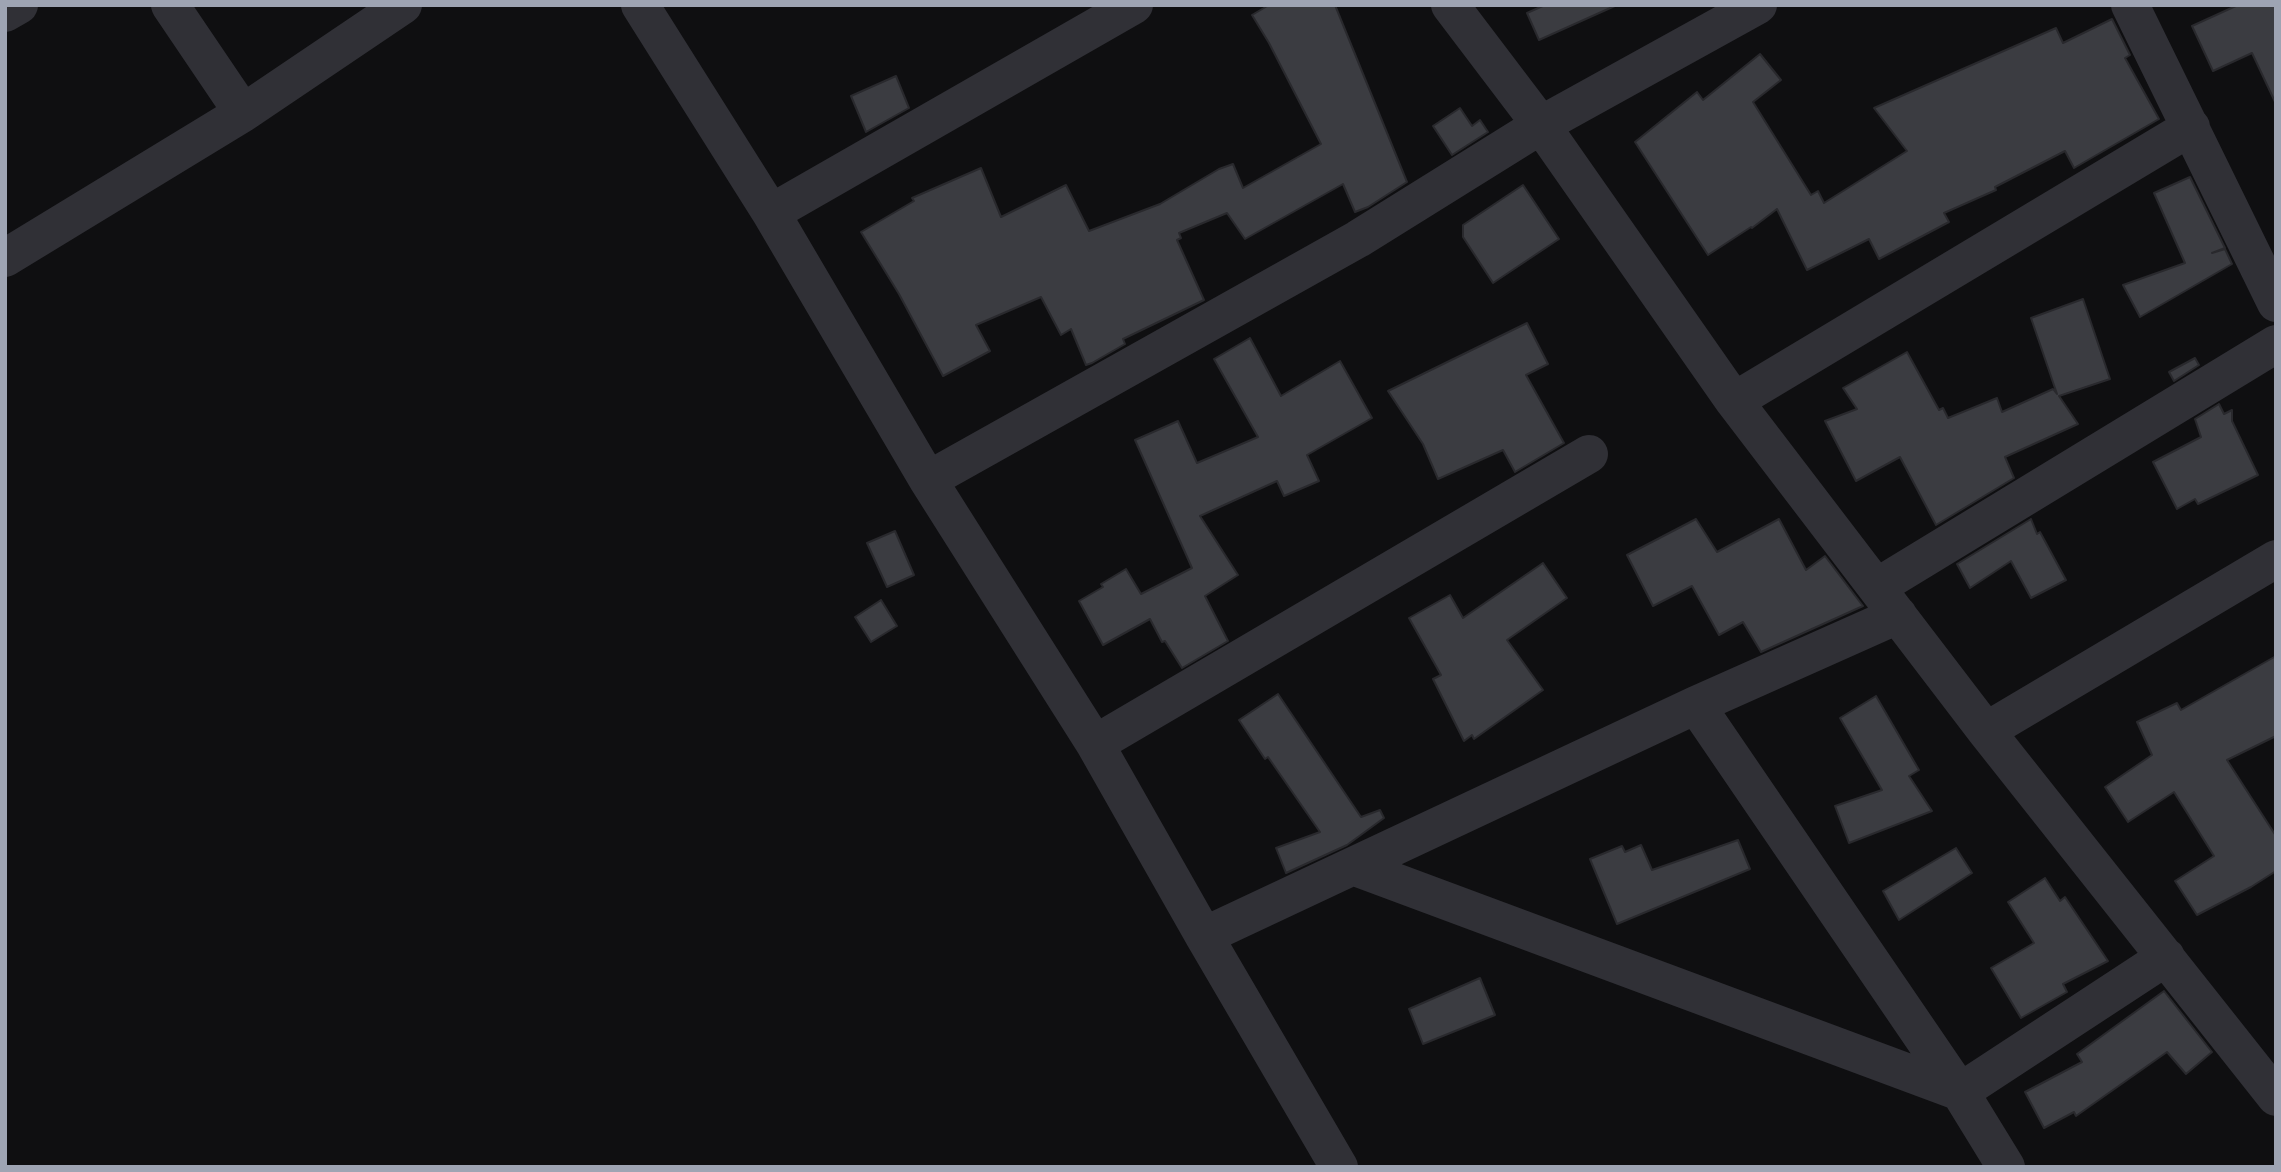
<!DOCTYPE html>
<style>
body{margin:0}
#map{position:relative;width:2281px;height:1172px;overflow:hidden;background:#0f0f11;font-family:Lato,sans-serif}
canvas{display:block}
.frame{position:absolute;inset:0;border:7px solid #9ea4b3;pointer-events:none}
</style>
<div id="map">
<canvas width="2281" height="1172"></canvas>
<div class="frame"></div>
</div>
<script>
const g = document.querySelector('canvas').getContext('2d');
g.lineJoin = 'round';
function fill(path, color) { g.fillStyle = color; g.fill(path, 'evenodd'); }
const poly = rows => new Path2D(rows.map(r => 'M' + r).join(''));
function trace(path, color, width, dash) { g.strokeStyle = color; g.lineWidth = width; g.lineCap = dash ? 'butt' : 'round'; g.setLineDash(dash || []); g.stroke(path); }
const building = poly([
 [1269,5,1335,5,1407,182,1368,207,1355,212,1343,184,1245,239,1227,213,1179,233,1181,238,1177,240,1204,300,1123,339,1125,344,1092,363,1086,365,1071,329,1061,335,1041,297,976,325,990,351,943,376,899,294,861,232,914,201,912,198,981,168,1001,217,1066,185,1089,231,1160,204,1219,169,1233,164,1243,188,1321,144,1269,43,1252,15,1269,5],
 [1545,5,1617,5,1539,40,1527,13,1545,5],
 [2238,5,2276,5,2276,104,2252,53,2213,71,2192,26,2238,5],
 [2112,19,2130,55,2125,58,2159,119,2074,168,2065,151,1995,187,1996,190,1944,213,1949,222,1879,259,1869,239,1807,270,1777,209,1752,228,1751,227,1708,255,1635,142,1697,92,1703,100,1760,54,1781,80,1753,102,1811,195,1818,191,1824,203,1907,151,1874,108,2056,28,2063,43,2112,19],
 [896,76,909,108,866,132,851,96,896,76],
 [1460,108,1472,126,1480,120,1488,132,1452,155,1433,126,1460,108],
 [2190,177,2225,248,2212,253,2225,249,2232,264,2140,317,2123,285,2185,263,2154,193,2190,177],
 [1523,185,1559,239,1493,283,1463,237,1463,225,1523,185],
 [2083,299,2110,379,2059,396,2078,424,2005,457,2014,478,1936,525,1900,457,1856,481,1825,421,1857,409,1843,388,1907,352,1939,410,1943,408,1948,418,1997,398,2002,412,2053,389,2057,394,2031,318,2083,299],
 [1527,323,1548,364,1526,375,1564,443,1515,472,1503,450,1438,479,1423,444,1388,391,1527,323],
 [1250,338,1281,396,1340,361,1372,418,1307,455,1319,481,1284,496,1277,481,1200,516,1238,575,1205,596,1228,641,1182,668,1165,641,1162,642,1150,619,1103,645,1079,601,1103,587,1101,584,1126,569,1141,594,1192,568,1135,440,1178,421,1197,463,1258,437,1214,359,1250,338],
 [2195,358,2199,365,2174,381,2169,372,2195,358],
 [2219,404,2224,414,2232,410,2232,421,2258,475,2198,504,2195,499,2177,509,2153,462,2201,437,2195,419,2219,404],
 [1696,519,1717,552,1779,519,1806,570,1825,556,1863,606,1761,652,1743,622,1719,635,1692,586,1653,606,1627,555,1696,519],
 [2031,519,2037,534,2040,532,2066,580,2031,598,2011,561,1970,588,1957,564,2031,519],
 [895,531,914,575,887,587,867,543,895,531],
 [1543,563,1567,598,1507,640,1543,690,1474,739,1472,735,1464,741,1433,679,1441,675,1409,618,1450,595,1463,618,1543,563],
 [881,600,897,626,871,642,855,617,881,600],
 [2276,656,2276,736,2227,760,2276,836,2276,871,2251,887,2197,915,2175,881,2214,856,2174,792,2128,822,2105,787,2152,755,2137,722,2177,703,2181,710,2276,656],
 [1278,694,1361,817,1380,810,1384,818,1347,845,1286,873,1276,848,1320,832,1268,757,1265,759,1239,720,1278,694],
 [1876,696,1919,770,1909,776,1932,811,1849,843,1835,806,1882,790,1840,718,1876,696],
 [1738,840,1750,869,1617,924,1590,859,1622,846,1625,852,1641,845,1652,870,1738,840],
 [1956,848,1972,873,1899,920,1883,891,1956,848],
 [2045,878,2060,901,2065,897,2108,961,2063,984,2067,992,2021,1018,1991,968,2034,943,2008,902,2045,878],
 [1480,978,1495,1015,1423,1044,1409,1009,1480,978],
 [2164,991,2212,1052,2186,1074,2167,1052,2076,1116,2074,1112,2044,1128,2025,1092,2082,1062,2077,1054,2164,991]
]);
fill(building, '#3b3c41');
trace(building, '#29292d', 2);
trace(poly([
 [170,5,243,113],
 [640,5,771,213,928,480,1095,744,1204,936,1339,1167],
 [1450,5,1541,125,1734,401,1986,731,2276,1097],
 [2130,5,2276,303],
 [5,13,19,5],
 [771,213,1134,5],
 [5,258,243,113,403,5],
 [1734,401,2191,127],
 [928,480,1358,239,1541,125,1758,5],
 [1877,587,2276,344],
 [1696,705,1960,1092,2006,1167],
 [1986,731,2276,559],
 [1095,744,1589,454],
 [1355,867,1960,1092,2166,957],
 [1204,936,1696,705,1898,615]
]), '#303036', 38);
</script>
